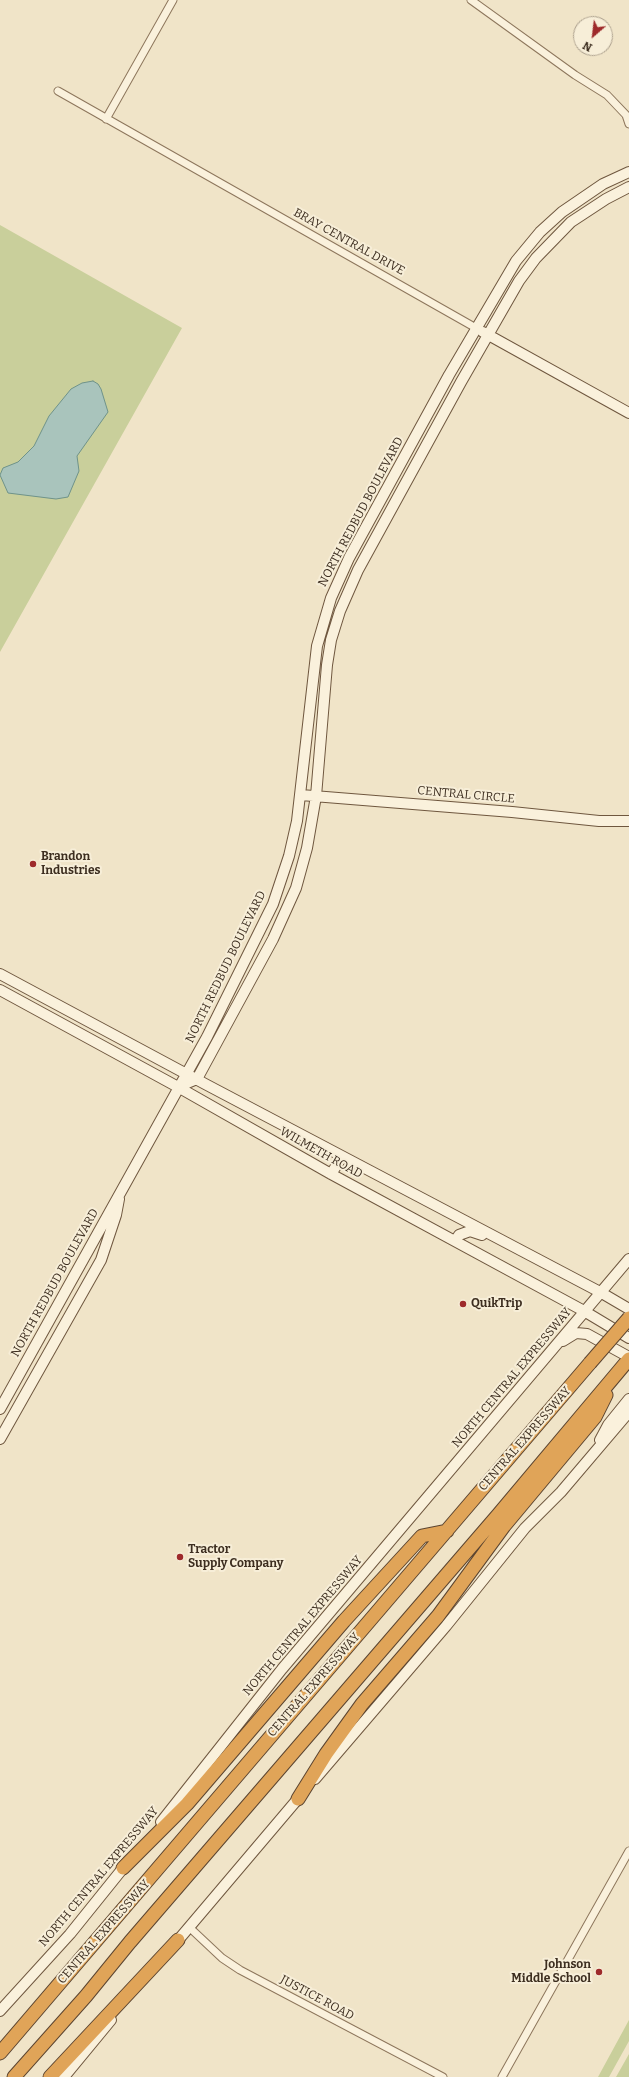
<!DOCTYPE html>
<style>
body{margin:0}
#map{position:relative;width:629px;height:2077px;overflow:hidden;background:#f0e4c8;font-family:Bitter,serif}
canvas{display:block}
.north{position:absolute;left:573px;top:16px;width:40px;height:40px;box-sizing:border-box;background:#f7eed8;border:1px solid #ada18e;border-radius:50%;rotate:208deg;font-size:11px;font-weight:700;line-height:16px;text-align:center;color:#3d2e20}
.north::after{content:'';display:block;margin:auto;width:14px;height:18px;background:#9e2a2b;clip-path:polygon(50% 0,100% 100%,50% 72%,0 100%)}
</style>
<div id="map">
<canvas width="629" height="2077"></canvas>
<div class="north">N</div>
</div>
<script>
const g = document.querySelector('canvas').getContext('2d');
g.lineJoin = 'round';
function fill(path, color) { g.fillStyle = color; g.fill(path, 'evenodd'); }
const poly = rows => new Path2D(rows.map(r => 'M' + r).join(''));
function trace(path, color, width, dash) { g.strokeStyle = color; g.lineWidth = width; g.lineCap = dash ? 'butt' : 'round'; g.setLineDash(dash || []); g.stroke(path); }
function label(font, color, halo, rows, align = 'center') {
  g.font = font + ' Bitter,serif'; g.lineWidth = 4; g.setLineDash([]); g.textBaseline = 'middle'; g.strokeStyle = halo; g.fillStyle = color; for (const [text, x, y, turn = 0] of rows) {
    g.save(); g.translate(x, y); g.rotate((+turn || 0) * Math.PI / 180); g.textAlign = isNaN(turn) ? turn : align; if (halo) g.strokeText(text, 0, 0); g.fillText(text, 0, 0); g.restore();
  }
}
fill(poly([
 [0,225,182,328,0,652],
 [629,2020,629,2041,609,2077,598,2077],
 [629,2054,629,2077,616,2077]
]), '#c9cf9b');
const water = poly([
 [93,381,98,384,101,389,108,412,77,456,79,471,68,497,56,499,8,493,0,475,3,468,18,462,34,446,49,416,71,389,82,383,93,381]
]);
fill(water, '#a9c4bc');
trace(water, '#6f938a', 1);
const street = poly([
 [471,0,575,75,607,95,626,115,629,124],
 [58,91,476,328],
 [106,119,173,0],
 [189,1927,222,1958,240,1970,443,2077],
 [502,2077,629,1851]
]);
const secondary = poly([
 [483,332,629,413],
 [301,795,512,812,599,821,629,821],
 [0,974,207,1085,600,1292,629,1309],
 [0,990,178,1087,331,1174,584,1311,629,1338],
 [178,1087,197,1079,273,939,296,888,307,848,316,796,327,665,331,640,340,611,358,570,461,382,519,281,536,258,571,222,606,199,629,187],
 [331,1174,342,1157],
 [455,1241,459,1235,470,1231,482,1235],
 [563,1341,576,1333,587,1334,629,1357],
 [0,1409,207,1037,273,904,289,856,297,821,317,646,331,598,349,558,449,375,516,261,540,232,562,212,603,184,629,172],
 [0,1439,101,1260,116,1215,119,1199],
 [600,1440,608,1425,629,1399],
 [315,1779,446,1626,525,1528,561,1492,629,1412],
 [161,1822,282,1669,629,1259],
 [174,1945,302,1794],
 [0,2011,70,1934,128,1862],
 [64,2077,111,2020]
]);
const highway = poly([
 [298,1799,326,1754,362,1704,438,1616,504,1526,595,1417,606,1395],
 [123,1868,187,1804,344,1621,422,1536,447,1531],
 [0,2053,590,1363],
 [14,2077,86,1996,130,1942,498,1515,629,1359],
 [50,2077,178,1940]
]);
trace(street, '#8d765c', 9);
trace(secondary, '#6f573f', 12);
trace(highway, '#5b4430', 15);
trace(street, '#faf1dc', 7);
trace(secondary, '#faf1dc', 10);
trace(highway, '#e0a458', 13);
const highwayBridge = poly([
 [590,1363,629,1318]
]);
trace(highwayBridge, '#5b4430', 15, []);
trace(highwayBridge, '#e0a458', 13);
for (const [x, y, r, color] of [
 [33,864,4,"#9e2a2b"],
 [463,1304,4,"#9e2a2b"],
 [180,1557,4,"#9e2a2b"],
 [599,1972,4,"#9e2a2b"]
]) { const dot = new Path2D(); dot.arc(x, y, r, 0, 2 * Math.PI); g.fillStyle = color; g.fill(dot); trace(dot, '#f7eed8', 1.5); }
label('12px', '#3d2e20', '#f7eed8', [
 ["BRAY CENTRAL DRIVE",349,242,29],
 ["NORTH REDBUD BOULEVARD",361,512,-62],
 ["CENTRAL CIRCLE",466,795,5],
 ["NORTH REDBUD BOULEVARD",226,967,-64],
 ["WILMETH ROAD",321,1153,29],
 ["NORTH REDBUD BOULEVARD",55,1283,-61],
 ["NORTH CENTRAL EXPRESSWAY",512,1378,-50],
 ["CENTRAL EXPRESSWAY",525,1439,-49],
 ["NORTH CENTRAL EXPRESSWAY",303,1626,-50],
 ["CENTRAL EXPRESSWAY",314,1685,-49],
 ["NORTH CENTRAL EXPRESSWAY",99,1877,-50],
 ["CENTRAL EXPRESSWAY",104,1932,-49],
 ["JUSTICE ROAD",317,1998,28]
]);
label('bold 12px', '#3d2e20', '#f7eed8', [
 ["Brandon",41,857],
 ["Industries",41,871],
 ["QuikTrip",471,1304],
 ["Tractor",188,1550],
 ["Supply Company",188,1564],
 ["Johnson",591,1965,"right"],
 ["Middle School",591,1979,"right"]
], 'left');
</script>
